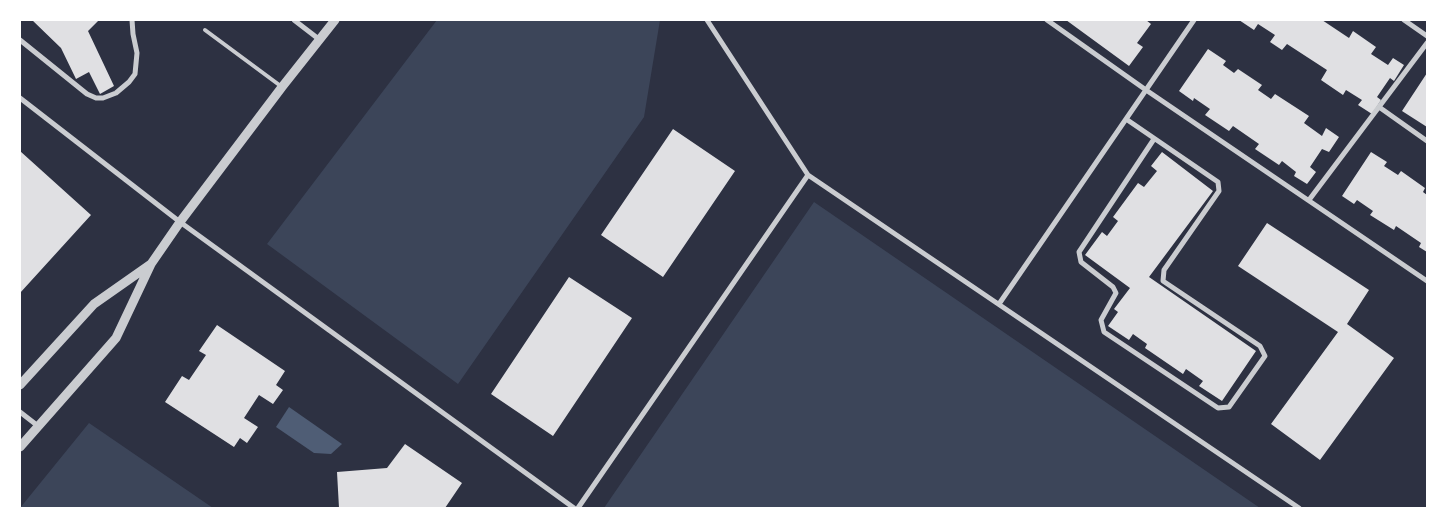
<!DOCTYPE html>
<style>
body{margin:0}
#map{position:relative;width:1447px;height:528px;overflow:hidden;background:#2d3142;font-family:"Sofia Sans Condensed",sans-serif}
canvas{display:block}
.frame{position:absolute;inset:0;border:21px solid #fff;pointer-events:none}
</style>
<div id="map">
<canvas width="1447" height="528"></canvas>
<div class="frame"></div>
</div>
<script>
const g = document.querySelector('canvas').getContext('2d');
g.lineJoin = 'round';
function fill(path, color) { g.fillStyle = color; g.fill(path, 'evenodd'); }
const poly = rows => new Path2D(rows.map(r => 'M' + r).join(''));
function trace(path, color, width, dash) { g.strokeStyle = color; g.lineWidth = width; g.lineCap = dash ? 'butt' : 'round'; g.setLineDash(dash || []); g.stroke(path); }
fill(poly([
 [437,20,660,20,644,117,458,384,267,244],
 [814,202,1260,508,604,508],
 [89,423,213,508,20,508]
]), '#3c4559');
fill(poly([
 [289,407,342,444,331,454,314,453,276,427]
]), '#4f5d75');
fill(poly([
 [32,20,99,20,88,31,114,86,100,94,89,72,76,79,61,48],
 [1066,20,1146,20,1151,24,1137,43,1143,47,1129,66],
 [1239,20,1322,20,1349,38,1353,31,1376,47,1371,54,1388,65,1393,58,1404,65,1394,81,1390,78,1377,97,1381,100,1372,114,1358,105,1362,100,1346,90,1343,95,1321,80,1327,70,1287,44,1282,50,1270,42,1275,35,1258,24,1254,30],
 [1208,49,1226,61,1223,65,1234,73,1238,69,1262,85,1258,90,1271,99,1275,94,1309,116,1304,123,1322,136,1326,128,1339,137,1329,152,1322,149,1310,167,1316,172,1307,184,1294,176,1296,172,1282,161,1279,165,1255,149,1259,144,1233,126,1229,131,1205,115,1210,109,1194,98,1193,101,1179,91],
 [1427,73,1427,127,1402,111],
 [673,129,735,171,663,277,601,235],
 [20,151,91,215,20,293],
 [1162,152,1213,191,1149,277,1256,351,1222,401,1199,386,1203,381,1186,369,1183,374,1145,348,1147,344,1133,334,1129,340,1108,326,1118,312,1114,309,1130,288,1085,255,1102,232,1107,236,1118,221,1113,217,1138,183,1144,187,1157,171,1151,166],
 [1371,152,1387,162,1384,166,1398,175,1401,171,1425,188,1423,192,1427,195,1427,252,1419,247,1421,243,1396,226,1394,230,1370,215,1373,211,1357,200,1354,204,1342,196],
 [1267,223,1369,290,1347,324,1394,358,1320,460,1271,424,1338,332,1238,266],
 [569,277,632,318,553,436,491,394],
 [217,325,285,371,276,385,283,390,273,404,259,395,244,418,258,427,247,443,240,438,234,447,165,402,182,376,189,380,206,355,199,351],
 [405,444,462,483,445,508,339,508,337,472,387,468]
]), '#e0e0e3');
trace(poly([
 [205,30,282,87]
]), '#caccd0', 4);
trace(poly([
 [294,20,320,40],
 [707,20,808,175],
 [1047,20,1146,90,1427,281],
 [1404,20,1427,36],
 [20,40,87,94,96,98,103,98,116,93,129,82,135,74,137,53,133,34,132,20],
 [20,98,180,222,574,508],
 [1379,107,1427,141],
 [1126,119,1218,182,1219,191,1164,270,1163,281,1260,346,1265,356,1229,407,1218,408,1104,332,1101,320,1116,293,1113,287,1081,262,1079,252,1154,139],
 [1309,200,1427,43],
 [999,304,1194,20],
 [20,412,38,426],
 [578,508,808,175,1299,508]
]), '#caccd0', 5);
trace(poly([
 [20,385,94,304,151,264],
 [20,447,116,338,151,264,180,222,282,87,335,20]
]), '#caccd0', 9);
</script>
